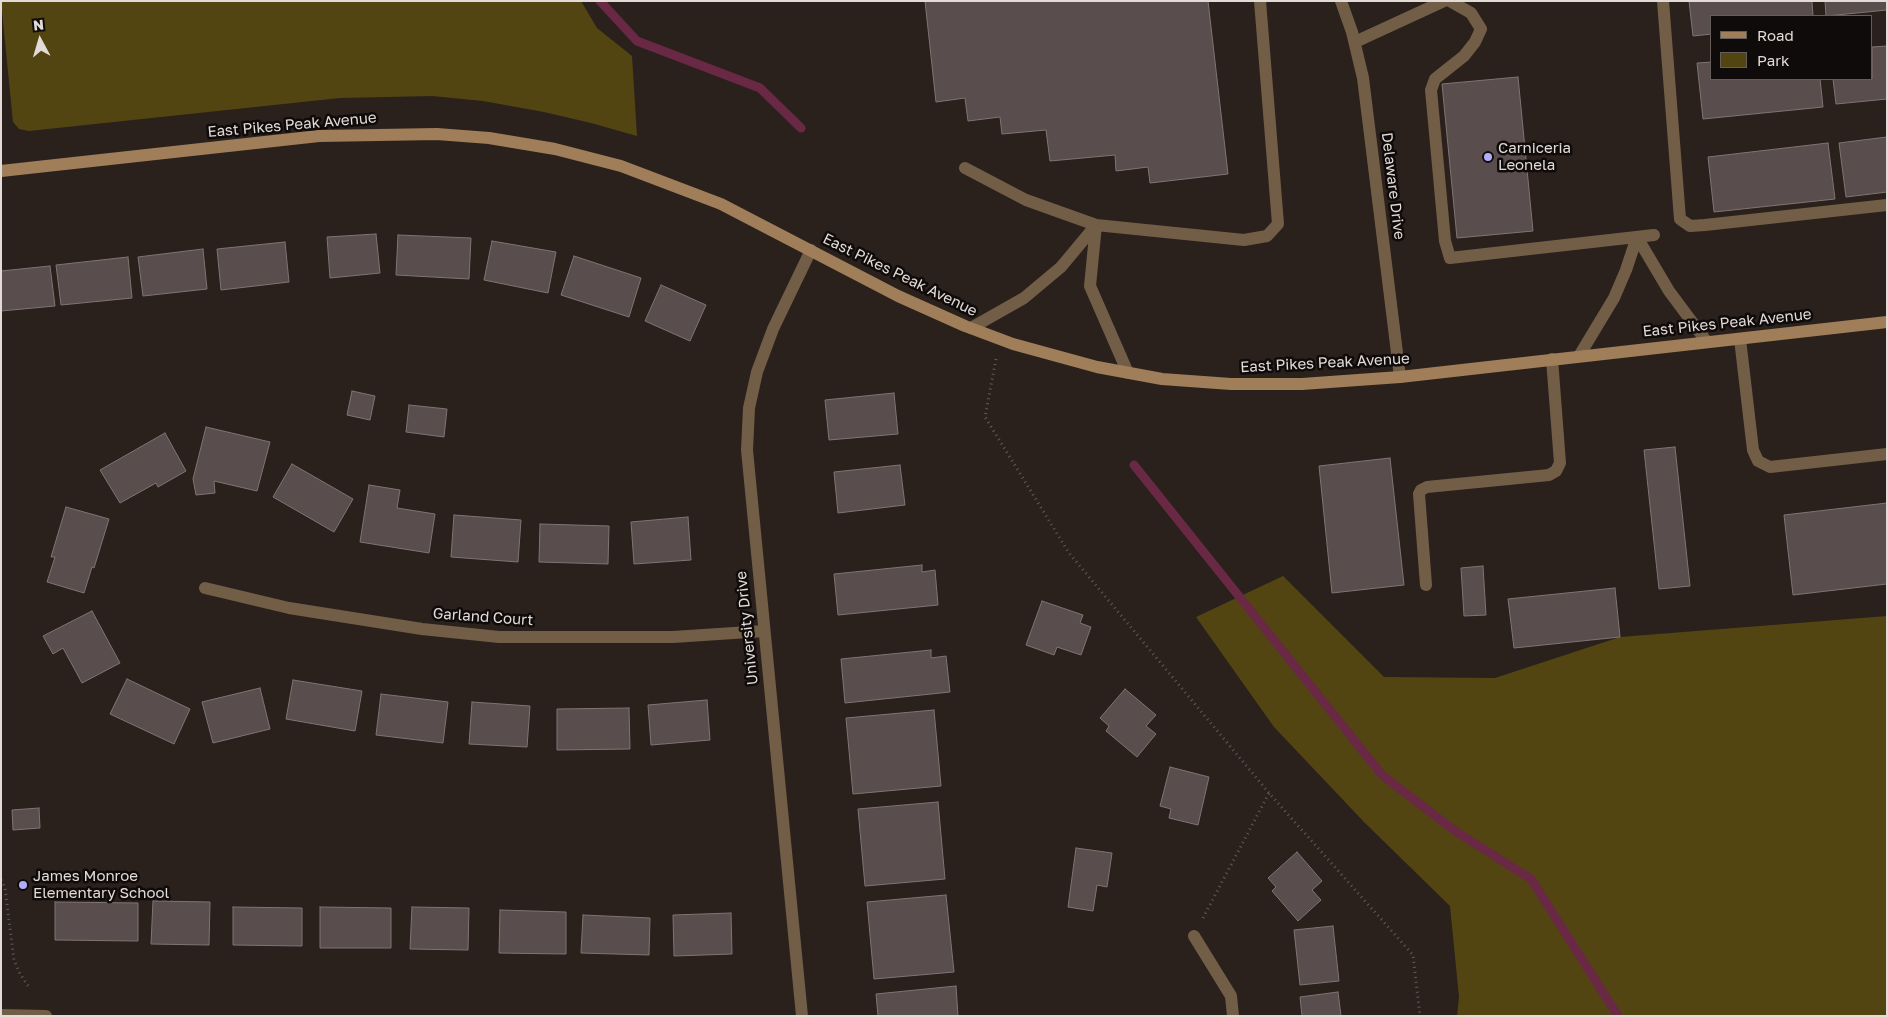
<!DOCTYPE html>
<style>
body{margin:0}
#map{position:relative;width:1888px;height:1017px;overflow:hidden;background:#2a211d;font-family:"Golos Text",sans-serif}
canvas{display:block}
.frame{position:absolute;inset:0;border:2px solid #e2dbd8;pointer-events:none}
.legend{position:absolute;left:1710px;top:15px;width:162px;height:65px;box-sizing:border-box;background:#0f0b0a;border:1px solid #635e5c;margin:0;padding:6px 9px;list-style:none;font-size:15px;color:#e2dbd8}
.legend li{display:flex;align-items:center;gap:10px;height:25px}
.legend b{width:25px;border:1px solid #635e5c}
.north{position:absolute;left:15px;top:15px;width:50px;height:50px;-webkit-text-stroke:4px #0f0b0a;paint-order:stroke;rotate:354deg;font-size:14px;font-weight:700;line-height:20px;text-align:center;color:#e2dbd8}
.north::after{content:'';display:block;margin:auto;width:18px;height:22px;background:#e2dbd8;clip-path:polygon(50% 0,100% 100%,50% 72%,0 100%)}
</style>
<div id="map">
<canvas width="1888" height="1017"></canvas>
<div class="frame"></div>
<ul class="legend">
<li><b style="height:6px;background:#a07e59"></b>Road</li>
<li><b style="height:14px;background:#534512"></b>Park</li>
</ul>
<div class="north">N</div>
</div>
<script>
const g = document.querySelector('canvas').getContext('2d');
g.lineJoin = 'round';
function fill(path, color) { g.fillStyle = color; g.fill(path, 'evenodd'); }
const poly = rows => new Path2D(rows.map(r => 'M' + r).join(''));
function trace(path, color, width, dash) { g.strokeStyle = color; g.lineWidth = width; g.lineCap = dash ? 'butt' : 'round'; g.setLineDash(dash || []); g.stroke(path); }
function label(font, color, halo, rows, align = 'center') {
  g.font = font + ' "Golos Text",sans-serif'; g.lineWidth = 5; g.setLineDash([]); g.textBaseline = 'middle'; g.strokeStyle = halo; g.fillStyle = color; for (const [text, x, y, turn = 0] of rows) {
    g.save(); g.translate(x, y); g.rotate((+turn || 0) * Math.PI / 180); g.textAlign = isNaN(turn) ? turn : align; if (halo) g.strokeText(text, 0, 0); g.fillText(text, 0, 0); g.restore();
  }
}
fill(poly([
 [1,1,581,1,597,28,632,56,637,136,591,123,544,112,483,101,432,96,340,98,29,131,19,129,13,122],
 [1283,576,1384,677,1495,678,1620,637,1887,616,1887,1016,1457,1016,1459,997,1450,906,1364,822,1274,727,1196,617]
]), '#534512');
trace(poly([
 [600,1,637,41,760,88,801,128],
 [1134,465,1382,775,1455,831,1531,879,1618,1016]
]), '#692843', 9);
const building = poly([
 [925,1,1208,1,1228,174,1150,183,1148,167,1116,171,1115,155,1050,161,1046,130,1002,134,1000,117,968,121,965,98,936,102,925,1],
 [1689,1,1812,1,1813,16,1712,16,1712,34,1693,36,1689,1],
 [1825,1,1887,1,1887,10,1826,16,1825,1],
 [1887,46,1887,99,1836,104,1833,79,1872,79,1872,47,1887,46],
 [1712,62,1712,79,1820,79,1823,107,1703,119,1697,63,1712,62],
 [1518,77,1533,231,1457,238,1442,84,1518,77],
 [1887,137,1887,192,1846,197,1839,143,1887,137],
 [1828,143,1835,199,1714,212,1708,157,1828,143],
 [376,234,380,273,330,278,327,237,376,234],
 [398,235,471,238,469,279,396,275,398,235],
 [492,241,556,252,548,293,484,280,492,241],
 [285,242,289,282,221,290,217,249,285,242],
 [203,249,207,289,143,296,138,257,203,249],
 [574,256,641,278,629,317,561,295,574,256],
 [128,257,132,298,61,305,56,265,128,257],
 [50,266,55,306,1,311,1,271,50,266],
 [661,285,706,305,690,341,645,321,661,285],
 [352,391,375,396,370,420,347,415,352,391],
 [894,393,898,434,829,440,825,400,894,393],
 [409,405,447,409,444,437,406,432,409,405],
 [206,427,270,442,257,491,214,481,215,493,196,495,193,479,206,427],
 [165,433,186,471,158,487,156,483,120,503,100,470,165,433],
 [1675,447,1690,586,1659,589,1644,450,1675,447],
 [1390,458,1404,585,1332,593,1319,466,1390,458],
 [292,464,353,499,334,532,273,497,292,464],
 [900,465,905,505,838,513,834,472,900,465],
 [369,485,400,490,397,508,435,514,429,553,360,542,369,485],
 [1887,503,1887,584,1793,595,1784,515,1887,503],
 [66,507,109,519,94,568,92,567,84,593,47,582,55,557,51,557,66,507],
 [454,515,521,520,518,562,451,557,454,515],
 [688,517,691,560,634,564,631,522,688,517],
 [540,524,609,526,608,564,539,562,540,524],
 [922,565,922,572,935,570,938,605,838,615,834,574,922,565],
 [1483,566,1486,615,1464,616,1461,568,1483,566],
 [1615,588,1620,637,1514,648,1508,599,1615,588],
 [1042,601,1083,615,1080,623,1091,627,1081,655,1057,647,1054,655,1026,645,1042,601],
 [92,611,120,663,82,683,63,648,53,654,43,636,92,611],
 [931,650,931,658,946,656,950,692,845,703,841,659,931,650],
 [127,679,190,709,174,744,110,714,127,679],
 [293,680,362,691,355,731,286,719,293,680],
 [260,688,270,729,213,743,202,702,260,688],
 [1125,689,1156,715,1146,726,1156,734,1137,757,1106,731,1109,726,1100,718,1125,689],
 [381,694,448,702,443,743,376,735,381,694],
 [707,700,710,740,651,745,648,705,707,700],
 [472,702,530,706,527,747,469,744,472,702],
 [629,708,630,749,557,750,557,709,629,708],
 [934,710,941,786,853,794,846,718,934,710],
 [1170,767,1209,777,1198,825,1169,818,1171,809,1160,806,1170,767],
 [938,802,945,879,865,886,858,809,938,802],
 [39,808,40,828,13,830,12,810,39,808],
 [1076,848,1112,853,1107,887,1097,885,1093,911,1068,907,1076,848],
 [1297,852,1322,881,1312,890,1321,900,1298,921,1272,891,1276,887,1268,878,1297,852],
 [946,895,954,972,874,979,867,902,946,895],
 [153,901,210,902,209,945,151,944,153,901],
 [55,902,138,903,138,941,55,940,55,902],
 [233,907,302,908,302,946,233,945,233,907],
 [320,907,391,908,391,948,320,948,320,907],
 [412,907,469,908,468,950,410,949,412,907],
 [500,910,566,912,566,954,499,953,500,910],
 [731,913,732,954,674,956,673,915,731,913],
 [583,915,650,918,649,955,581,953,583,915],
 [1333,926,1339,981,1300,985,1294,930,1333,926],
 [956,986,958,1016,878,1016,876,994,956,986],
 [1338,992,1341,1016,1302,1016,1300,997,1338,992]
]);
fill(building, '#594d4d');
trace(building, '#817473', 1);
trace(poly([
 [996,359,985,417,1069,553,1269,793,1413,955,1420,1016],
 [1,880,5,888,14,960,20,974,29,987],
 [1203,918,1269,793]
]), '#635b57', 3, [1, 4]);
trace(poly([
 [1450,1,1471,13,1481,29,1475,42,1464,56,1435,79,1431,90,1445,241,1450,258,1654,235],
 [1663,1,1680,219,1690,226,1705,225,1887,205],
 [1355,42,1444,1],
 [965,168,1026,200,1096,225,1244,240,1267,236,1278,224,1260,1],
 [1096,225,1090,286,1128,373],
 [1637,237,1669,291,1707,342],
 [971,328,1024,298,1061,267,1096,225],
 [1740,339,1753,450,1758,461,1770,467,1887,454],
 [1579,356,1614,298,1626,270,1637,237],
 [1426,585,1419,494,1421,490,1427,487,1549,475,1556,471,1560,463,1552,359]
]), '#725e46', 12);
trace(poly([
 [1341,1,1352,32,1363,78,1400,377],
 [205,588,289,608,422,629,499,637,673,637,764,631],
 [1194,936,1231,996,1233,1016],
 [1,1015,46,1016],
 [802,1016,747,450,749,408,757,372,773,329,811,250]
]), '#725e46', 12);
trace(poly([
 [1,171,319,136,437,134,489,138,555,149,621,166,721,204,898,296,965,326,1013,344,1097,367,1162,379,1231,384,1302,384,1400,377,1887,322]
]), '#a07e59', 12);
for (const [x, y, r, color] of [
 [1488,157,5,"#b0aefa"],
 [23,885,5,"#b0aefa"]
]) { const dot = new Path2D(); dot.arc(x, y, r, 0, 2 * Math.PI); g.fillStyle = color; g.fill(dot); trace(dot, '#0f0b0a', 2); }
label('15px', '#e2dbd8', '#0f0b0a', [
 ["East Pikes Peak Avenue",292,125,-5],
 ["Delaware Drive",1393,186,83],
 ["East Pikes Peak Avenue",900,275,26],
 ["East Pikes Peak Avenue",1727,323,-6],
 ["East Pikes Peak Avenue",1325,363,-3],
 ["Garland Court",483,617,4],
 ["University Drive",747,628,-96]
]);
label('15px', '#e2dbd8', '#0f0b0a', [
 ["Carniceria",1498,148],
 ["Leonela",1498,165],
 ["James Monroe",33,876],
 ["Elementary School",33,893]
], 'left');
</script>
